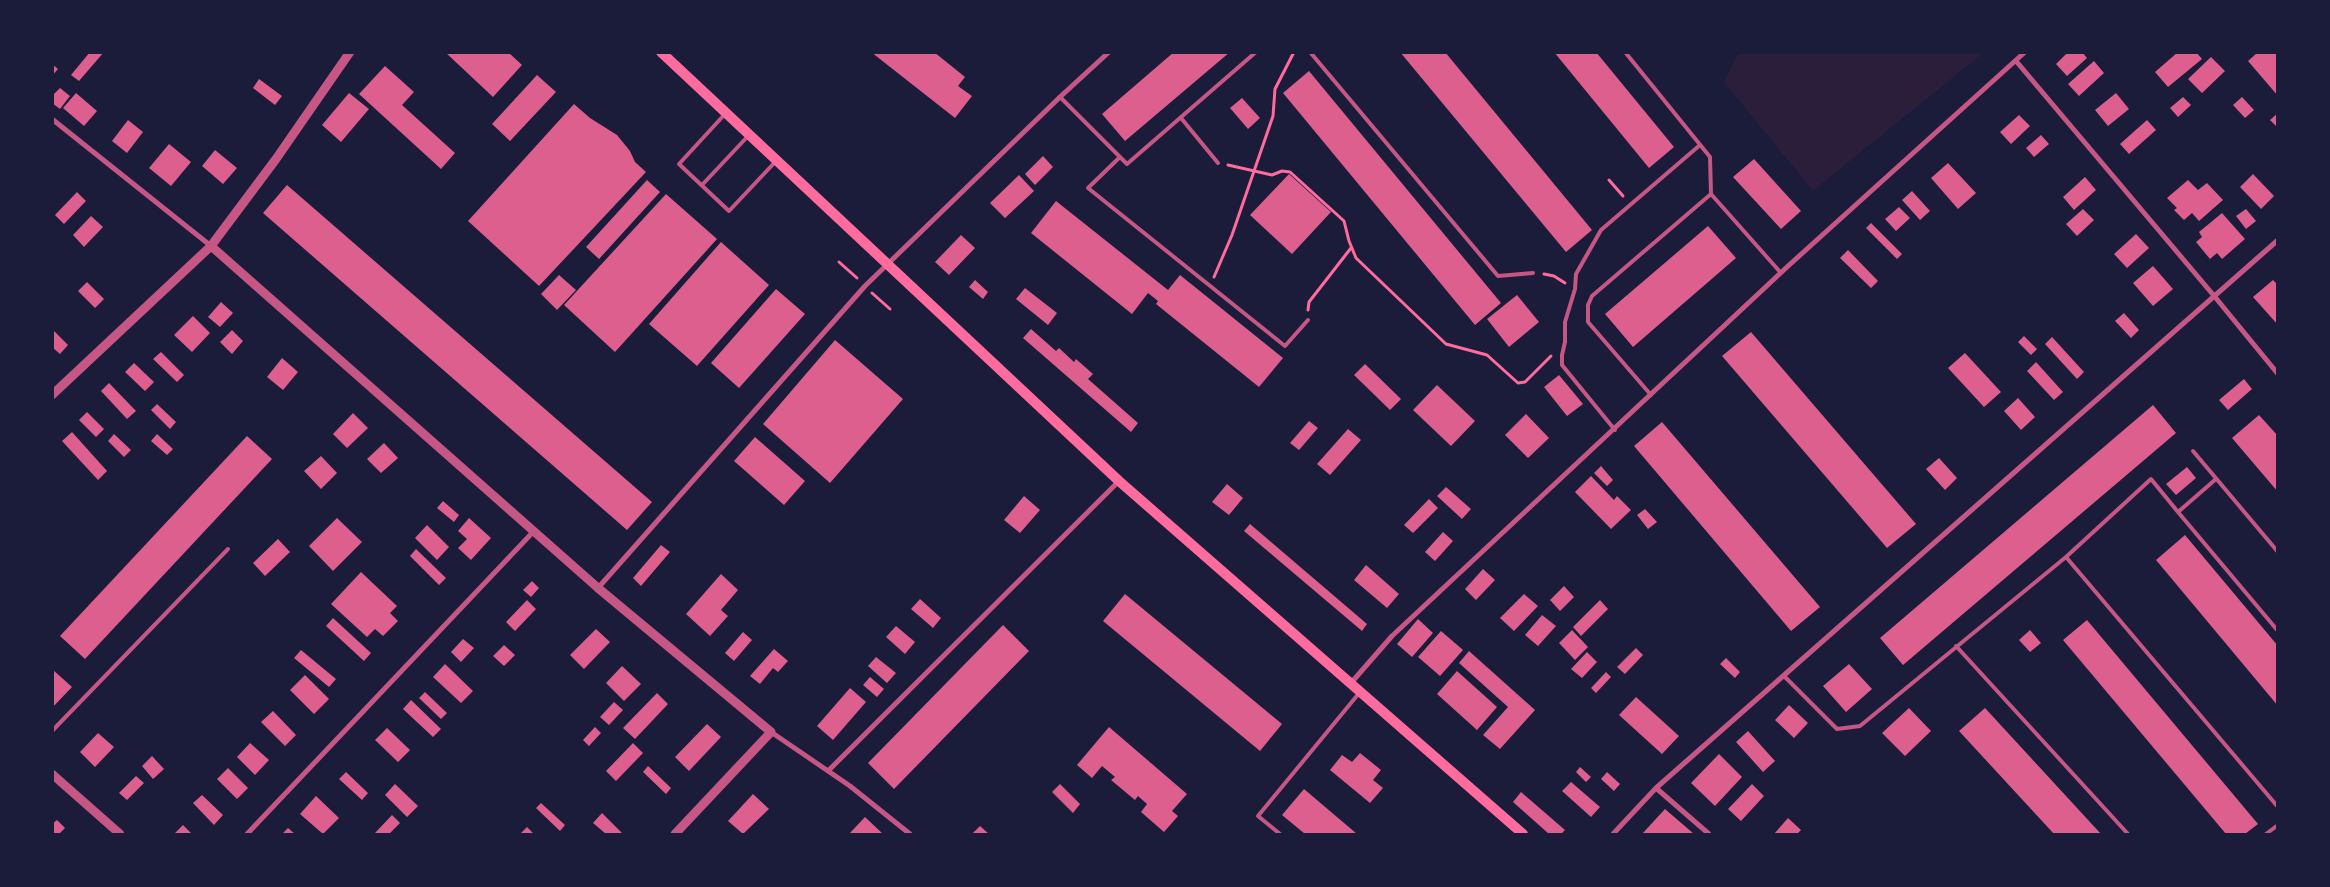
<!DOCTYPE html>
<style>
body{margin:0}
#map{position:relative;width:2330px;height:887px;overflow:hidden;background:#1b1b3a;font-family:Rubik,sans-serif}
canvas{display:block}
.frame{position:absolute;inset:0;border:54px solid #1b1b3a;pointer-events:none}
</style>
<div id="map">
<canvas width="2330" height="887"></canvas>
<div class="frame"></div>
</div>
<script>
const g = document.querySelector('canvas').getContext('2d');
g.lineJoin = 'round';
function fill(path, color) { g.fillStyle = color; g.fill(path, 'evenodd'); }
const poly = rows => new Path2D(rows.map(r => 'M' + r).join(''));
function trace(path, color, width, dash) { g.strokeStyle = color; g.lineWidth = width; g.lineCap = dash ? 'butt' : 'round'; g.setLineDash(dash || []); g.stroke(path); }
fill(poly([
 [1738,53,1738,52,1983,53,1813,191,1724,82]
]), '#2a1e3b');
fill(poly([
 [90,52,104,52,79,81,71,75],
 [445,52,508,52,522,65,493,97],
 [871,52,934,52,965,77,958,86,972,96,955,118],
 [1174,52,1230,52,1125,141,1102,114],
 [1400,52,1445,52,1592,230,1566,252],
 [1554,52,1596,52,1674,147,1649,168],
 [2068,52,2082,52,2087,58,2067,76,2056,64],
 [2178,52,2196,52,2202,59,2168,87,2155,72],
 [2258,52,2278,52,2278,96,2248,61],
 [2211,57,2225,71,2202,93,2188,79],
 [2094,61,2104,73,2079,96,2068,84],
 [52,64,58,69,52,76],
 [385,66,414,92,402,105,455,153,441,169,359,94],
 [1309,71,1501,303,1475,325,1283,93],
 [537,75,556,92,510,141,492,124],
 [259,79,282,96,275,105,253,88],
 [60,88,70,96,60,109,52,103,52,96],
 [76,93,97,111,84,126,63,108],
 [349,93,369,109,341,142,322,125],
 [2116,93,2129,109,2108,126,2095,110],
 [2183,97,2191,105,2178,117,2170,108],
 [2242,97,2254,110,2245,118,2233,105],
 [1242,98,1260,118,1248,129,1230,108],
 [574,104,590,118,617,135,630,151,635,162,646,172,539,286,468,221],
 [2278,113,2278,128,2270,120],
 [2019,115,2030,126,2011,144,2000,132],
 [128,120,143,132,127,153,112,141],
 [2147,120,2156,130,2129,154,2120,144],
 [2041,135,2049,144,2034,157,2026,148],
 [169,144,191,162,171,186,149,168],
 [215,150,237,168,223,184,202,166],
 [1043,156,1053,167,1035,185,1025,174],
 [1754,159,1801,211,1781,229,1733,177],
 [1948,163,1976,193,1958,209,1931,178],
 [1289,174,1331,212,1292,254,1250,215],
 [2253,174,2274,196,2261,209,2240,187],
 [1019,175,1034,191,1005,218,990,203],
 [2085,177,2096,190,2074,210,2063,197],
 [647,180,660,192,599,259,586,247],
 [2188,180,2198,190,2207,183,2223,200,2199,221,2192,213,2184,220,2174,210,2177,208,2167,198],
 [287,185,652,502,627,530,263,213],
 [1912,191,1930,211,1920,220,1902,200],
 [77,192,86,201,64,224,55,215],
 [666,194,717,239,615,352,564,305],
 [1056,201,1168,290,1180,275,1283,358,1259,387,1156,304,1158,301,1148,293,1132,314,1031,233],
 [1899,207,1910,218,1896,231,1885,219],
 [2083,209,2094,220,2077,236,2066,224],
 [2246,209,2256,221,2246,229,2236,216],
 [2222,213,2245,239,2222,259,2217,253,2210,259,2196,242,2202,237,2199,232],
 [91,216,103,227,84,247,73,235],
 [1871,223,1902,254,1897,259,1866,228],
 [1708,226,1736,258,1633,347,1605,314],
 [2136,234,2149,248,2127,268,2114,254],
 [961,235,975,248,949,275,935,262],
 [721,242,769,285,697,366,649,324],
 [1848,250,1878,281,1871,288,1840,258],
 [2153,266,2173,289,2153,306,2133,283],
 [559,275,576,290,557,310,541,294],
 [975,280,988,292,983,299,969,287],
 [2273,280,2278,285,2278,325,2253,297],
 [87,282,104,299,95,308,78,291],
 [1025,288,1057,313,1048,325,1016,299],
 [776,289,805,314,739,388,711,363],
 [1517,295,1539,322,1509,347,1487,319],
 [221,302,233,313,220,327,208,317],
 [2124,313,2139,330,2131,338,2115,321],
 [193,316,210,333,192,352,174,335],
 [52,329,68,345,60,354,52,347],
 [1031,329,1056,351,1059,348,1074,362,1076,359,1093,374,1088,379,1138,423,1131,432,1023,338],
 [232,330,243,341,232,354,220,342],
 [1751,332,1916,524,1887,548,1722,356],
 [2024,336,2037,349,2031,355,2018,342],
 [2052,337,2084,372,2077,379,2045,344],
 [835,340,903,399,830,483,763,424],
 [161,352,184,375,177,382,153,359],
 [1965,353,2001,392,1984,407,1948,368],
 [282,358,298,372,283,390,267,377],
 [2036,362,2063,392,2054,400,2027,371],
 [134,363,154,382,145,391,125,372],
 [1365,364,1401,399,1390,410,1354,375],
 [1559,375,1583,404,1567,416,1544,387],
 [2244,379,2252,389,2228,410,2219,400],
 [109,383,136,411,127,419,101,391],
 [1437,385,1475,421,1451,446,1413,410],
 [2018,398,2035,417,2021,430,2004,411],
 [157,404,176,422,170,429,151,410],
 [2153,405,2176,433,1903,665,1880,638],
 [87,412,104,429,96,437,79,420],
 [353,413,368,428,347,448,333,434],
 [1526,414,1549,438,1528,458,1505,435],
 [2259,415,2278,436,2278,492,2232,438],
 [1309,421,1318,428,1299,450,1290,443],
 [1662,422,1820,607,1791,631,1634,446],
 [1348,429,1361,440,1330,475,1317,464],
 [72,432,107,471,98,480,62,441],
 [114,434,131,450,124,457,108,441],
 [157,434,173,449,167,455,151,441],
 [247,436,272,459,85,659,60,636],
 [755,437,805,481,784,505,734,461],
 [384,443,398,458,381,473,367,459],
 [321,456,337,473,321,489,304,471],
 [1939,458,1957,478,1945,490,1926,469],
 [1601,466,1613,480,1607,486,1594,473],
 [2187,467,2196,478,2176,495,2166,484],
 [1591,476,1614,500,1617,496,1631,510,1611,529,1575,492],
 [1227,484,1243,498,1229,515,1212,502],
 [1446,487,1471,509,1462,519,1437,496],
 [1024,496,1040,510,1020,533,1004,520],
 [1429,499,1438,508,1413,533,1404,525],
 [443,501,459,515,454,522,437,508],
 [1645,509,1657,522,1648,529,1637,515],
 [337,518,362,542,333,571,309,546],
 [469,518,491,538,471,560,458,548,467,539,458,531],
 [1250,524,1367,624,1362,631,1244,531],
 [427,525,449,547,437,560,415,538],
 [1443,532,1453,541,1435,561,1425,552],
 [2185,535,2278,646,2278,706,2156,560],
 [278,539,290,552,265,576,253,563],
 [661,545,670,552,641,586,633,578],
 [416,549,446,578,439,585,410,556],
 [1366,565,1399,594,1387,608,1354,580],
 [1483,569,1495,580,1476,600,1465,589],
 [361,572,397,606,390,613,398,621,383,636,375,629,367,637,331,604],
 [721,574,738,590,721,610,728,616,710,636,686,614],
 [532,581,539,588,531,597,523,590],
 [1564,586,1574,597,1560,611,1550,600],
 [1125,594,1282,724,1260,751,1103,621],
 [1524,594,1538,606,1514,631,1500,618],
 [920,599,941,618,933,628,911,609],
 [527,600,536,609,515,631,506,622],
 [1600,600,1608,609,1581,636,1573,627],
 [1542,615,1556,626,1538,646,1525,635],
 [333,618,371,653,364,661,326,626],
 [1418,619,1433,633,1412,657,1397,644],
 [2087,620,2258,824,2245,834,2226,834,2063,640],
 [1003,625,1029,651,894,789,868,763],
 [896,626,915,642,905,654,886,637],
 [596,629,610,642,584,669,570,655],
 [1572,630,1588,647,1575,660,1559,643],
 [2030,630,2041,643,2030,652,2019,640],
 [1441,631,1463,650,1440,676,1418,657],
 [743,632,752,640,734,661,725,653],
 [463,639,474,648,461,662,451,652],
 [504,645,515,655,504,666,493,656],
 [1636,648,1643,655,1625,674,1617,667],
 [774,649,788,661,778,672,773,668,760,684,750,676],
 [301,650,336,679,329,687,294,658],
 [1469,651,1535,710,1500,749,1483,735,1508,707,1459,663],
 [1587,652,1597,662,1582,678,1571,669],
 [876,657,896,673,887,683,868,666],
 [1726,658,1740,672,1735,678,1720,664],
 [445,664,473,691,461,703,433,677],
 [1849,664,1872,689,1846,712,1823,686],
 [622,666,641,684,624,701,606,683],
 [52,669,72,687,52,708],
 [1457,671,1497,707,1477,730,1437,694],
 [1606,672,1611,677,1596,693,1591,688],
 [305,675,329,699,314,714,290,690],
 [870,677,884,689,877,697,863,685],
 [850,688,866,702,833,740,817,726],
 [425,692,447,713,441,719,419,698],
 [657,693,668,704,635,739,623,728],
 [1636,697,1679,736,1662,754,1619,715],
 [411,700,441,729,433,737,403,709],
 [614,702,623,710,609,725,600,717],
 [1789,705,1808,723,1794,738,1775,720],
 [1909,708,1931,731,1905,756,1882,733],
 [1985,708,2101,834,2054,834,1959,731],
 [273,711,296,735,285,746,261,722],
 [707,724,721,737,689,771,675,757],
 [595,727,601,733,589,746,583,740],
 [1109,727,1187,794,1172,811,1178,816,1164,832,1141,812,1147,804,1138,796,1135,800,1111,780,1115,777,1102,766,1092,778,1077,765],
 [387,728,410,750,398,762,375,740],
 [1748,731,1775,761,1763,772,1736,742],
 [98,733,114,747,95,767,80,752],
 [250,743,269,760,255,775,237,757],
 [633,743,643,753,616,781,606,771],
 [1360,753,1381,770,1373,780,1383,788,1370,803,1330,770,1342,755,1352,762],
 [1719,754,1742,777,1715,806,1691,783],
 [152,756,164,769,153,779,142,766],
 [648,766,671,788,666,794,643,772],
 [1580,767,1591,777,1586,782,1576,772],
 [228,768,248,788,237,799,217,779],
 [346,772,368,793,362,800,339,779],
 [1607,772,1620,784,1614,791,1601,779],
 [136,776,144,783,127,800,119,793],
 [1571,782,1600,807,1591,817,1562,791],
 [395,784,418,806,407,817,385,795],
 [1060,784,1080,804,1073,813,1052,792],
 [1752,784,1764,796,1741,821,1728,809],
 [1304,789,1357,834,1305,834,1282,815],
 [1521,792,1565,830,1561,834,1549,834,1513,802],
 [753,794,769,809,743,834,728,821],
 [202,795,223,815,214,825,193,803],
 [316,796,339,818,323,834,300,814],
 [541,803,565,825,560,831,536,808],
 [1665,809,1694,834,1642,834],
 [602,813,622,833,621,834,606,834,593,823],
 [392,815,400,823,389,834,377,834,375,833],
 [865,817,883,834,849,834],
 [1788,818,1801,830,1797,834,1774,834],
 [57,820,65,828,59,834,52,834,52,824],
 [183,825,192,834,174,834],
 [980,826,989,834,972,834],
 [527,827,534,834,520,834],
 [288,828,295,834,282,834]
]), '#dd5f8e');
trace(poly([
 [1228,165,1272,175,1282,171,1290,172,1344,221,1349,241,1356,258,1446,344,1487,355,1518,383,1525,382,1551,356],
 [1609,180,1623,196],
 [839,262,857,278],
 [1544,274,1554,276,1565,283],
 [1214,277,1232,235,1273,116,1275,89,1294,52],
 [872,293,890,309],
 [1308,310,1309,302,1351,248]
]), '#ff6b9d', 3);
trace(poly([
 [1310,52,1498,276,1533,273],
 [1625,52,1710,157,1711,194,1781,273],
 [1060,97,1127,164,1256,52],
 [725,114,679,164,729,211,777,160],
 [1181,118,1218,163],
 [1120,157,1088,188,1285,346,1308,320],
 [702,185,749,135],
 [1651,395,1588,322,1588,305,1592,296,1711,194],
 [1615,430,1562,365,1562,355,1565,342,1565,322,1575,289,1576,274,1601,230,1700,145],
 [2193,451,2278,552],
 [2178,512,2278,631],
 [2066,557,2278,807],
 [1956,646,2128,834],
 [1784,676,1837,729,1860,726,2066,557,2151,479,2178,512,2216,479],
 [52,731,228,549],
 [1280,834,1258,816,1360,692],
 [2266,834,2278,825]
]), '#c65784', 4);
trace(poly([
 [2016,61,2215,297,2278,374],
 [52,119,211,246],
 [598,588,865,286,1060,97,1109,52],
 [1351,683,1392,636,1787,267,2025,52],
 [771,732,850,786,910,834],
 [828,771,1119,481],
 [1656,788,1709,834],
 [247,834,534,531],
 [1613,834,1656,788,2278,240]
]), '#c65784', 5);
trace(poly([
 [211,246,598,588,771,732,675,834],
 [52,395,211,246,276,159,350,52],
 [52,774,120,834]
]), '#c65784', 9);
trace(poly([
 [661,52,1119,481,1523,834]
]), '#ff6b9d', 10);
</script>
